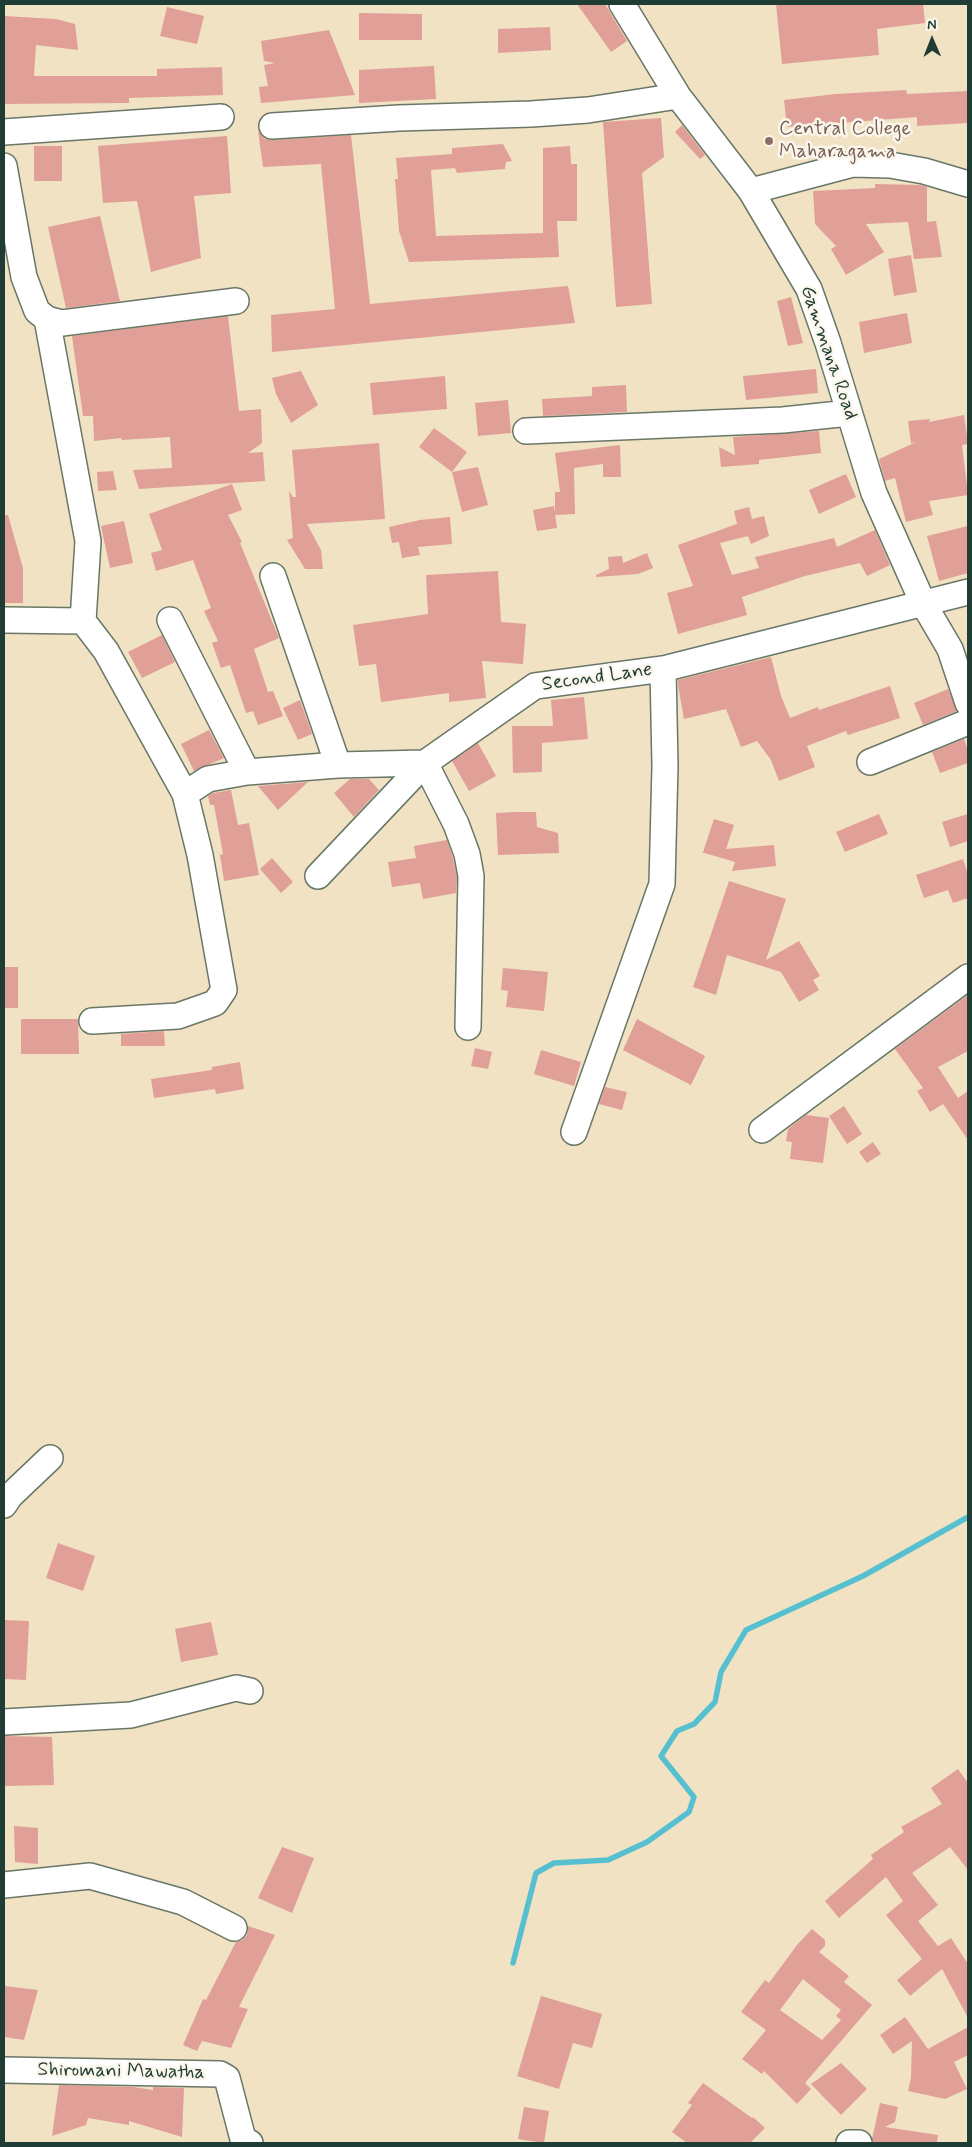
<!DOCTYPE html>
<style>
body{margin:0}
#map{position:relative;width:972px;height:2147px;overflow:hidden;background:#f1e2c4;font-family:Mynerve,sans-serif}
canvas{display:block}
.frame{position:absolute;inset:0;border:5px solid #1f3d34;pointer-events:none}
.north{position:absolute;left:907px;top:15px;width:50px;height:50px;-webkit-text-stroke:4px #fbf7ec;paint-order:stroke;rotate:359deg;font-size:14px;font-weight:700;line-height:20px;text-align:center;color:#1f3d34}
.north::after{content:'';display:block;margin:auto;width:18px;height:22px;background:#1f3d34;clip-path:polygon(50% 0,100% 100%,50% 72%,0 100%)}
</style>
<div id="map">
<canvas width="972" height="2147"></canvas>
<div class="frame"></div>
<div class="north">N</div>
</div>
<script>
const g = document.querySelector('canvas').getContext('2d');
g.lineJoin = 'round';
const poly = rows => new Path2D(rows.map(r => 'M' + r).join(''));
function trace(path, color, width, dash) { g.strokeStyle = color; g.lineWidth = width; g.lineCap = dash ? 'butt' : 'round'; g.setLineDash(dash || []); g.stroke(path); }
function fill(path, color) { g.fillStyle = color; g.fill(path, 'evenodd'); }
function label(font, color, halo, rows, align = 'center') {
  g.font = font + ' Mynerve,sans-serif'; g.lineWidth = 5; g.setLineDash([]); g.textBaseline = 'middle'; g.strokeStyle = halo; g.fillStyle = color; for (const [text, x, y, turn = 0] of rows) {
    g.save(); g.translate(x, y); g.rotate((+turn || 0) * Math.PI / 180); g.textAlign = isNaN(turn) ? turn : align; if (halo) g.strokeText(text, 0, 0); g.fillText(text, 0, 0); g.restore();
  }
}
trace(poly([
 [513,1963,536,1873,554,1863,608,1860,647,1842,689,1812,694,1797,661,1756,677,1731,694,1724,715,1702,721,1672,746,1630,863,1576,968,1517]
]), '#56c0d1', 5.5);
fill(poly([
 [577,4,605,4,627,41,611,52],
 [776,4,923,4,925,23,877,29,879,55,782,64],
 [167,7,204,16,197,44,160,36],
 [359,13,422,14,422,40,359,40],
 [4,16,56,19,75,24,78,50,36,45,34,76,157,76,157,69,222,67,223,95,129,98,129,103,4,104],
 [550,27,551,50,498,53,498,29],
 [329,30,355,95,261,103,259,87,268,86,264,65,275,63,264,61,261,41],
 [434,66,436,99,359,103,359,70],
 [906,90,907,94,968,91,968,123,917,126,917,117,787,127,784,100,836,94],
 [661,118,664,157,642,173,652,304,616,307,603,122],
 [682,125,705,155,700,159,675,132],
 [258,131,265,139,273,140,351,135,370,304,568,286,575,323,272,352,271,315,335,309,321,164,263,167],
 [227,136,231,193,194,196,201,258,151,272,137,201,103,203,98,146],
 [503,144,512,161,506,162,505,169,457,173,455,168,431,170,436,236,543,233,543,148,570,146,571,164,577,164,577,221,557,221,559,257,409,262,399,231,395,179,398,179,396,158,452,154,452,148],
 [34,146,62,146,62,181,34,181],
 [875,184,920,185,927,187,927,222,936,221,942,257,914,259,908,222,866,224,884,252,846,275,831,249,836,246,815,224,813,191,875,188],
 [100,216,120,301,66,308,48,227],
 [911,255,917,292,894,296,888,259],
 [791,297,803,343,788,346,777,301],
 [907,313,912,343,864,353,859,322],
 [228,316,239,411,261,409,262,443,248,453,263,452,265,481,139,489,133,470,172,468,170,437,122,440,121,438,94,441,93,416,83,416,72,336],
 [816,369,818,393,746,400,743,376],
 [301,371,318,405,291,423,276,394,272,378],
 [445,376,447,409,373,415,370,383],
 [626,385,627,412,543,416,542,399,592,396,592,387],
 [508,400,511,433,478,436,475,403],
 [964,415,968,444,962,445,968,495,929,501,933,515,906,522,895,478,885,481,879,459,916,442,911,443,908,421,930,419,929,422],
 [434,428,467,452,452,472,419,447],
 [819,431,821,453,759,460,759,464,721,467,719,447,735,455,733,437],
 [379,443,385,519,307,524,321,550,323,569,305,569,287,540,293,538,289,491,293,497,296,497,292,450],
 [620,445,621,477,603,477,603,464,574,468,575,514,555,515,555,492,560,492,555,453],
 [478,467,488,505,462,512,452,472],
 [113,471,117,490,98,491,97,472],
 [846,474,856,497,819,514,809,490],
 [232,484,242,510,228,515,242,542,240,543,279,638,254,649,268,692,273,691,283,716,258,725,253,711,246,713,230,665,221,668,212,643,218,641,204,611,211,608,193,560,156,571,151,553,162,550,149,514],
 [554,506,557,528,537,531,533,510],
 [749,507,752,519,764,516,769,536,751,544,748,536,720,543,732,575,759,568,755,557,834,538,837,547,875,530,890,565,867,576,860,563,805,576,742,597,747,615,678,634,667,593,693,586,678,545,737,524,734,511],
 [4,515,8,515,23,568,23,603,4,603],
 [450,517,452,544,418,547,420,555,402,558,399,542,392,543,389,527,420,520],
 [124,521,133,563,110,568,101,526],
 [968,526,968,573,939,581,927,536],
 [647,553,653,568,638,574,596,577,596,575,609,569,608,557,622,556,623,563],
 [498,571,501,622,526,624,523,664,482,661,486,698,449,702,449,693,381,702,376,664,359,666,353,625,428,614,426,575],
 [162,635,175,662,142,678,128,652],
 [771,657,781,696,790,718,818,707,819,710,890,686,900,718,848,735,846,731,807,746,815,767,779,781,771,760,757,741,741,747,726,709,684,719,678,685,678,680],
 [948,689,957,711,923,725,914,703],
 [584,697,588,739,542,743,542,772,513,773,512,726,553,726,551,700],
 [300,700,312,734,298,740,283,708],
 [209,730,224,758,194,771,181,744],
 [964,739,968,751,968,763,940,773,932,752],
 [478,743,496,776,469,791,452,761],
 [350,779,369,779,379,790,354,817,334,793],
 [308,782,278,810,258,786],
 [231,790,238,825,249,823,259,875,224,881,220,855,223,854,214,805,210,805,208,796,213,793],
 [517,812,536,812,537,827,558,833,559,853,498,855,496,813],
 [879,814,888,834,845,852,836,832],
 [968,814,968,841,950,847,942,822],
 [714,819,734,825,726,849,774,845,776,866,732,871,735,862,701,852,703,852],
 [447,840,453,858,457,877,456,893,423,899,420,883,392,887,388,862,416,858,414,846],
 [272,858,293,882,281,893,260,869],
 [963,859,968,874,968,898,953,903,948,890,924,898,916,875],
 [729,881,786,899,766,960,799,941,820,976,813,980,819,990,799,1002,781,972,727,955,716,995,693,987],
 [4,967,18,967,18,1008,4,1008],
 [503,968,548,972,544,1011,506,1007,508,991,501,990],
 [968,995,968,1051,938,1067,958,1098,968,1091,968,1140,943,1104,930,1112,917,1091,923,1088,895,1049],
 [21,1019,78,1019,79,1054,21,1054],
 [637,1019,705,1056,691,1085,623,1050],
 [164,1031,165,1046,121,1046,121,1034],
 [475,1048,492,1052,488,1069,471,1066],
 [541,1050,581,1062,574,1086,534,1074],
 [240,1062,244,1089,216,1094,215,1089,154,1098,151,1079,212,1070,212,1067],
 [605,1087,627,1092,622,1110,599,1104],
 [844,1106,862,1134,847,1144,829,1116],
 [806,1115,829,1118,823,1163,790,1159,792,1142,786,1141,788,1129],
 [873,1142,881,1154,867,1163,859,1152],
 [58,1543,95,1556,83,1591,46,1578],
 [4,1620,29,1621,26,1680,4,1679],
 [211,1622,218,1655,181,1662,175,1629],
 [4,1736,52,1737,54,1785,4,1786],
 [958,1769,968,1783,968,1870,950,1847,912,1873,938,1905,918,1921,938,1946,951,1938,968,1964,968,2018,942,1969,910,1996,897,1980,922,1959,886,1915,903,1901,886,1877,839,1918,825,1901,873,1859,871,1855,904,1832,901,1827,942,1804,931,1788],
 [14,1826,38,1828,38,1864,15,1862],
 [282,1847,314,1858,292,1913,258,1898],
 [248,1926,275,1935,239,2007,248,2009,231,2048,202,2041,197,2051,183,2045,203,1999,206,2000,236,1942,242,1940,247,1935],
 [812,1929,825,1940,825,1946,819,1952,849,1976,844,1982,872,2005,805,2083,811,2089,797,2104,764,2071,762,2074,742,2059,766,2030,741,2012,765,1980,769,1983,797,1945],
 [803,1979,841,2010,836,2016,841,2020,822,2040,780,2010],
 [4,1986,38,1990,24,2040,4,2037],
 [541,1996,602,2014,592,2048,573,2043,559,2089,517,2076],
 [905,2017,928,2049,968,2027,968,2055,954,2062,967,2089,945,2099,908,2091,911,2078,912,2041,893,2054,880,2035],
 [841,2063,867,2089,841,2115,811,2084],
 [703,2083,752,2118,753,2117,765,2128,750,2143,687,2143,672,2132,692,2105,688,2103],
 [59,2085,133,2087,153,2090,153,2087,184,2088,182,2137,129,2121,129,2125,88,2118,86,2125,52,2136],
 [880,2103,898,2107,895,2122,885,2127,938,2135,937,2143,873,2143,872,2139],
 [524,2107,549,2111,544,2143,518,2139]
]), '#e09f97');
const minor = poly([
 [622,4,678,96,751,191,809,289,828,343,874,493,923,603,950,649,968,703],
 [272,126,399,118,531,114,588,110,678,96],
 [4,132,221,117],
 [4,166,24,277,37,311,47,319,62,323,236,301],
 [751,191,853,164,890,165,924,171,968,184],
 [47,319,88,541,83,621,106,651,185,794,200,855,224,990,215,1003,178,1016,92,1021],
 [526,431,783,420,849,413],
 [273,576,338,765],
 [4,620,83,621],
 [170,620,247,772],
 [870,762,968,722],
 [185,794,208,779,247,772,338,765,425,763,535,686,663,669,968,592],
 [318,876,425,763,456,824,467,854,471,876,468,1027],
 [762,1130,968,977],
 [574,1132,662,884,665,766,663,669],
 [4,1505,10,1496,50,1458],
 [4,1722,131,1715,236,1688,250,1691],
 [4,1885,90,1876,183,1902,234,1928],
 [4,2070,220,2074,227,2078,243,2139,250,2143],
 [849,2143,859,2143]
]);
trace(minor, '#687766', 28);
trace(minor, '#fff', 25);
for (const [x, y, r, color] of [
 [769,141,5,"#8d6e63"]
]) { const dot = new Path2D(); dot.arc(x, y, r, 0, 2 * Math.PI); g.fillStyle = color; g.fill(dot); trace(dot, '#fbf7ec', 2); }
label('20px', '#785e54', '#fbf7ec', [
 ["Central College",779,130],
 ["Maharagama",779,153]
], 'left');
label('20px', '#1f3d34', '#fbf7ec', [
 ["Gammana Road",828,353,71],
 ["Second Lane",597,678,-8],
 ["Shiromani Mawatha",121,2072,1]
]);
</script>
